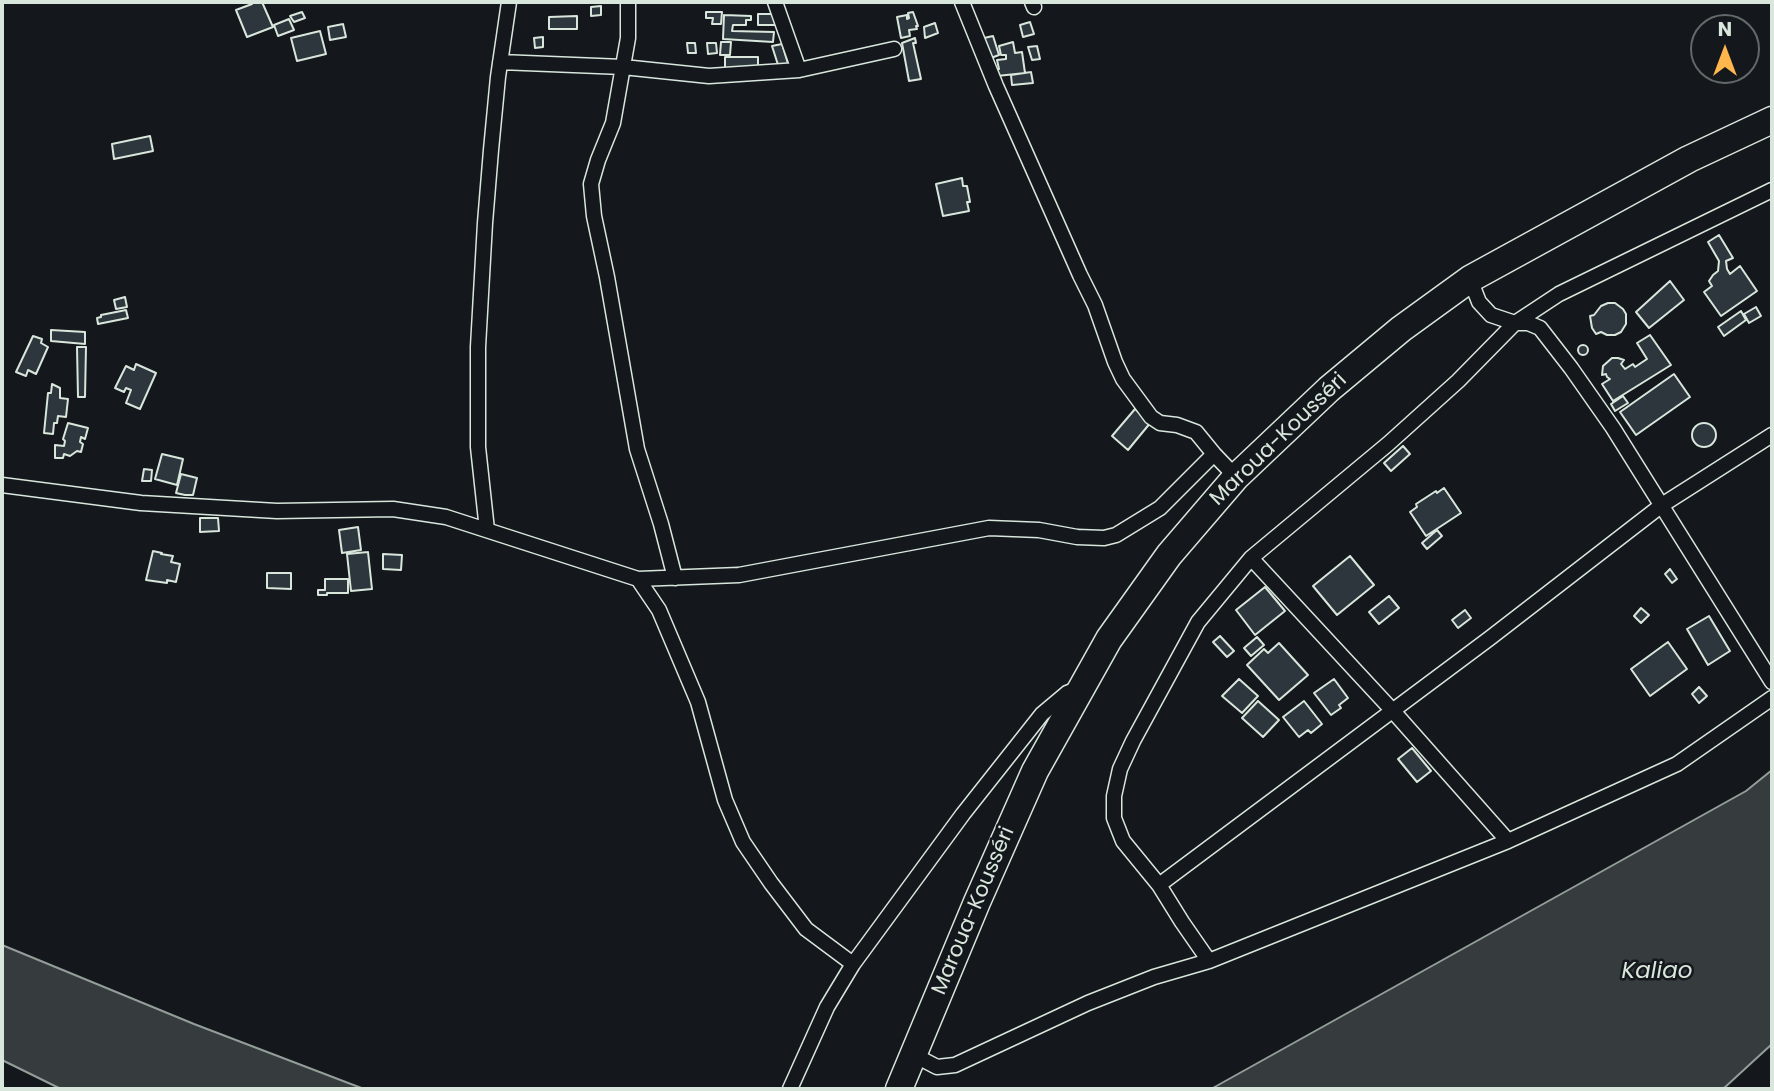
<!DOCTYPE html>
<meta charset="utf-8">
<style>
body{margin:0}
#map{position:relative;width:1774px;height:1091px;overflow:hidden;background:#14181c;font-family:Poppins,sans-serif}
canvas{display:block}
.frame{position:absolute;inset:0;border:4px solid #d8e6dc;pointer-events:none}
.north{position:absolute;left:1690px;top:14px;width:70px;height:70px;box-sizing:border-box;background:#14181c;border:2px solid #626a69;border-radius:50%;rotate:0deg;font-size:19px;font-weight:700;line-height:28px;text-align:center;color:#d8e6dc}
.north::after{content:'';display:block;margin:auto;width:24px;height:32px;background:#ffb74d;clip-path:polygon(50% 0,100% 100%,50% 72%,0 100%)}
</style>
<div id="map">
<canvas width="1774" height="1091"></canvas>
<div class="frame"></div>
<div class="north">N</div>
</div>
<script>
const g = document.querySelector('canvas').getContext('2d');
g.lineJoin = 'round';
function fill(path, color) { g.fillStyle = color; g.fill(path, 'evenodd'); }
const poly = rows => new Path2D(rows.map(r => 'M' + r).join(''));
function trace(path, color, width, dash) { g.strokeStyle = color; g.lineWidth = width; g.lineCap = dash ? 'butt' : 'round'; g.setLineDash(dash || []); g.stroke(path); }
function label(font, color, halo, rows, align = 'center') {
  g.font = font + ' Poppins,sans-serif'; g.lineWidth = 5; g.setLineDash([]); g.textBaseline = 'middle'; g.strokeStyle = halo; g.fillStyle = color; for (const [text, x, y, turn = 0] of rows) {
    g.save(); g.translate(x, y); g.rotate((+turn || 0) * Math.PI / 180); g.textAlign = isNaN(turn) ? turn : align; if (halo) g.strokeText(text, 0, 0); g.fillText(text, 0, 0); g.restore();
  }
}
const water = poly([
 [1772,770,1772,1044,1723,1089,1211,1089,1746,791,1772,770],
 [2,945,194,1024,364,1089,61,1089,2,1060,2,945]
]);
fill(water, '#363b3e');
trace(water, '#939e99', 2);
const building = poly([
 [251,2,262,2,273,27,247,37,236,10,252,4,251,2],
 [601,6,601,15,591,16,591,7,601,6],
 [302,12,305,18,294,22,290,16,302,12],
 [706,12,722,12,721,24,712,24,713,18,706,18,706,12],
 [913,12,918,26,916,26,917,29,909,30,910,36,901,38,897,17,907,15,907,19,909,18,908,13,913,12],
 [758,14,775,14,775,25,758,25,758,14],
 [724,15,751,16,751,20,746,20,746,25,733,25,732,31,774,32,773,42,723,39,724,15],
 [577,16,577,29,549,29,549,17,577,16],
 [289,19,294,30,278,36,274,25,289,19],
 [1030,22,1034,34,1023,37,1020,25,1030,22],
 [935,23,938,33,925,38,924,27,935,23],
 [343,24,346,37,330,40,328,27,343,24],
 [320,31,326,54,297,61,291,38,320,31],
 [993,36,999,55,991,58,984,38,993,36],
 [543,37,543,47,535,48,534,38,543,37],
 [915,38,916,43,913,43,921,79,909,81,902,43,915,38],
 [721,42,731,42,730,55,720,55,721,42],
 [1013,42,1015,53,1022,52,1025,73,997,76,995,69,999,69,997,60,1006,59,1006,55,1001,55,999,46,1013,42],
 [687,43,695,43,696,53,688,53,687,43],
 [707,43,716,43,717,53,708,54,707,43],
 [782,44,789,67,779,68,772,46,782,44],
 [1037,46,1040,59,1032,60,1028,47,1037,46],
 [725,57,758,57,758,69,725,69,725,57],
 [1031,72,1033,83,1012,85,1011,75,1031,72],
 [150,136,153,151,114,159,112,144,150,136],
 [962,178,963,186,967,186,970,202,967,202,969,211,943,216,936,184,962,178],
 [1719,235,1733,258,1726,261,1727,269,1730,274,1740,266,1757,291,1721,316,1704,292,1712,286,1709,281,1713,275,1718,271,1719,261,1708,242,1719,235],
 [1670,281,1684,300,1649,328,1636,312,1670,281],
 [125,297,127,307,116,309,114,300,125,297],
 [1608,303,1615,303,1623,309,1626,314,1626,324,1621,332,1615,335,1607,335,1601,332,1596,334,1592,328,1590,316,1594,315,1601,306,1608,303],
 [1756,307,1761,316,1749,323,1744,314,1756,307],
 [126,310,128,318,98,324,97,318,101,317,101,315,126,310],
 [1741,311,1746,320,1724,336,1718,327,1741,311],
 [51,330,85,332,85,344,51,341,51,330],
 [1650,335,1671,365,1613,401,1602,384,1610,379,1607,377,1606,374,1602,375,1603,366,1612,358,1618,358,1624,360,1621,364,1625,369,1633,364,1635,367,1647,359,1637,343,1650,335],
 [33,336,42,339,41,343,48,347,36,374,28,370,26,376,16,372,33,336],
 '1578 350a5 5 0 1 1 10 0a5 5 0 1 1-10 0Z',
 [77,347,86,347,85,397,78,397,77,347],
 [136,364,156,373,140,409,126,403,131,390,126,388,124,392,115,388,126,366,134,370,136,364],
 [1674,374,1690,397,1636,435,1620,412,1674,374],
 [52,384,60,388,60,398,68,399,66,417,58,416,57,423,54,423,53,434,44,433,48,393,51,393,52,384],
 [1623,396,1628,403,1615,411,1611,404,1623,396],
 [1135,409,1151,422,1128,450,1112,436,1135,409],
 '1692 435a12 12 0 1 1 24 0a12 12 0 1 1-24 0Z',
 [68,423,88,428,85,439,81,437,80,442,83,444,81,452,77,451,70,456,64,454,63,458,55,458,55,445,64,446,65,441,63,439,68,423],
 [1403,446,1410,454,1391,471,1384,463,1403,446],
 [162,454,183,459,177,485,155,479,162,454],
 [144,469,152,470,151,481,142,481,144,469],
 [181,474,197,478,193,495,185,495,176,493,181,474],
 [1444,488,1461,513,1426,536,1410,512,1417,507,1416,504,1436,491,1437,493,1444,488],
 [200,518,218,518,219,531,200,532,200,518],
 [358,527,361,550,342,553,339,530,358,527],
 [1437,530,1442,536,1427,549,1422,543,1437,530],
 [153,551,162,553,161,554,173,556,171,562,180,564,176,582,167,580,167,583,146,580,153,551],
 [368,552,372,589,351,591,347,554,368,552],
 [383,554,402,555,401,570,383,569,383,554],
 [1350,556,1374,585,1337,615,1313,586,1350,556],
 [1670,569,1677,579,1672,583,1665,574,1670,569],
 [267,573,291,573,291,589,267,588,267,573],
 [325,579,348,579,348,593,327,593,327,595,318,595,318,590,325,590,325,579],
 [1265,587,1285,611,1255,635,1236,610,1265,587],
 [1389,596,1399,608,1379,624,1369,612,1389,596],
 [1641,608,1649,615,1641,623,1634,616,1641,608],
 [1465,610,1471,618,1458,628,1452,620,1465,610],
 [1709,616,1730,651,1708,665,1687,629,1709,616],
 [1220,636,1234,651,1227,657,1213,642,1220,636],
 [1257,637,1264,645,1251,656,1244,648,1257,637],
 [1668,642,1687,669,1650,696,1631,669,1668,642],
 [1279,643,1308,675,1279,700,1247,665,1264,649,1268,653,1279,643],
 [1239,679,1258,696,1242,713,1222,696,1239,679],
 [1334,679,1348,698,1339,705,1341,708,1331,715,1314,693,1334,679],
 [1699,687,1707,696,1699,703,1692,694,1699,687],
 [1258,701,1279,720,1263,737,1242,718,1258,701],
 [1304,701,1322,724,1311,733,1308,730,1299,737,1283,717,1304,701],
 [1412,748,1431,771,1417,782,1398,759,1412,748]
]);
fill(building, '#2c363c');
trace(building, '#d8e6dc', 2);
const street = poly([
 [628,2,628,38,613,123,598,160,591,184,594,216,607,277,637,449,661,524,675,578],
 [775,2,799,70],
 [962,2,996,86,1080,275,1095,305,1115,362,1123,379,1151,417,1160,423,1177,425,1196,432,1214,454,1236,477],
 [1032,2,1034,7],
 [500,62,623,67,709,76,799,70,894,49],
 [1470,279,1479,302,1491,315,1515,323,1528,323,1540,328,1571,368,1613,428,1772,682],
 [2,485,141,503,277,511,393,509,446,517,638,579,659,610,698,702,725,800,743,842,771,883,806,929,853,964],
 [487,530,478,447,478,347,485,223,491,150,498,77,509,2],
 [1251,558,1392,710,1508,841],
 [638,579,739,575,989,528,1039,530,1077,537,1104,538,1116,535,1160,508,1214,454],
 [1159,885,1490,638,1662,505,1772,435],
 [1209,961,1182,922,1159,885,1123,841,1114,818,1114,796,1120,769,1133,741,1198,622,1251,558,1388,444,1458,381,1515,323,1559,294,1772,190],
 [914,1055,937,1067,955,1065,1088,1003,1154,977,1209,961,1508,841,1677,764,1772,698],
 [790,1089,827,1007,853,964,963,814,1042,714,1067,693,1077,689]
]);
const highway = poly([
 [899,1089,977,902,1035,771,1109,639,1169,555,1236,477,1329,389,1401,329,1470,279,1689,159,1772,120]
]);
trace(street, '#d8e6dc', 17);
trace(highway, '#d8e6dc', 29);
trace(street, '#14181c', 14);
trace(highway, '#14181c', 26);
label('21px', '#d8e6dc', '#14181c', [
 ["Maroua-Kousséri",1279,440,-44],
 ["Maroua-Kousséri",974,911,-67]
]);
label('italic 23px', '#d8e6dc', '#14181c', [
 ["Kaliao",1657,972]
]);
</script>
